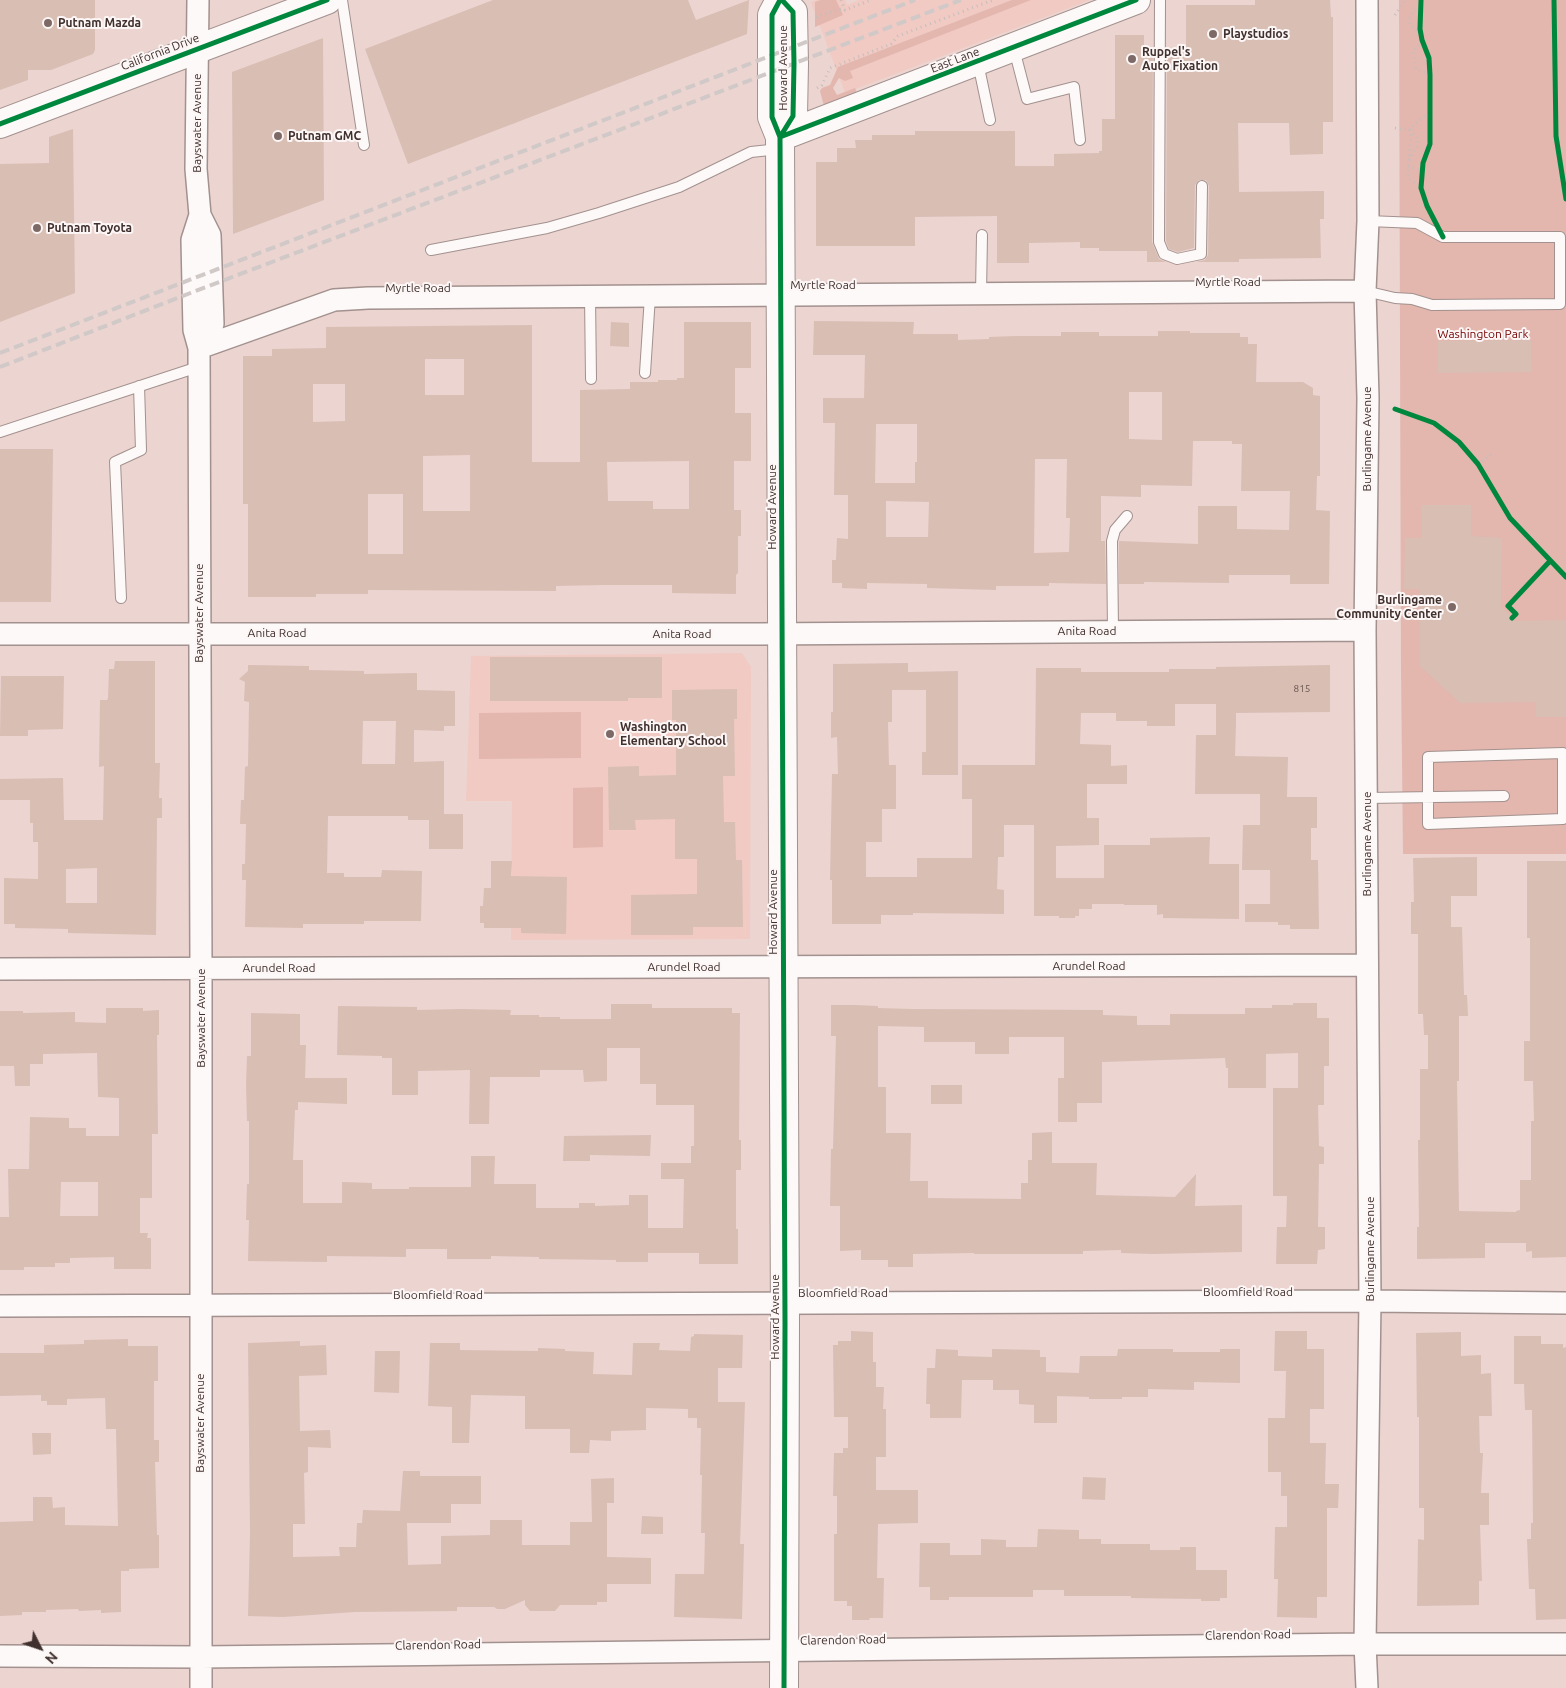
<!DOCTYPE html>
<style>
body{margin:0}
#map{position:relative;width:1566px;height:1688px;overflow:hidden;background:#ecd4d0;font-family:Ubuntu,sans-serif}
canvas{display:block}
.north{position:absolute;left:15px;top:1623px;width:50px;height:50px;-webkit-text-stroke:4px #fcf7f6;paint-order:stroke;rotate:131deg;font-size:14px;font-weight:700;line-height:20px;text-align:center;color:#41312e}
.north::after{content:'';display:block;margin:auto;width:18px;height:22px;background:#41312e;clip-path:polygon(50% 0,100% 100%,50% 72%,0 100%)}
</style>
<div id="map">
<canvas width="1566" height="1688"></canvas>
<div class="north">N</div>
</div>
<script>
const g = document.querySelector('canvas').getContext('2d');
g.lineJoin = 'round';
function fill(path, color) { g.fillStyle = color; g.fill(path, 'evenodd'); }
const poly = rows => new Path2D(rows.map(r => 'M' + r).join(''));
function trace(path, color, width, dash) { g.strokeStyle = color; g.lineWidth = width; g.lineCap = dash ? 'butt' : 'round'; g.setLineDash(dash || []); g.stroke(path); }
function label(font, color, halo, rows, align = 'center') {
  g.font = font + ' Ubuntu,sans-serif'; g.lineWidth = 4; g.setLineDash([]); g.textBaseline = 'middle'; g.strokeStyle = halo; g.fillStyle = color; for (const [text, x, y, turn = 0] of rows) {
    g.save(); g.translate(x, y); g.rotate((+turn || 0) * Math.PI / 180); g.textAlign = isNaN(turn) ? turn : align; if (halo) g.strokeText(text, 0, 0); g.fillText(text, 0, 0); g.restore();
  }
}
fill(poly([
 [817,0,845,0,847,5,859,0,1090,0,845,93,811,2],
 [742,653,751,667,750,939,511,940,512,801,466,801,471,656]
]), '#f0cac3');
fill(poly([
 [821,0,836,0,843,15,815,27,815,2],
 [1012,0,1031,0,850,71,853,78,845,81,839,78,833,88,837,95,855,88,857,93,824,106,820,91,822,88,830,85,838,67],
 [1399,0,1566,0,1566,854,1403,854,1401,669],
 [581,712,581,758,479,759,479,713],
 [603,787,603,847,573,848,573,788]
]), '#e3b6ae');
fill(poly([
 [0,0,95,0,95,50,93,54,51,70,28,70,28,80,0,90],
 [493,0,688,0,696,20,749,0,747,34,408,164,365,49],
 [1255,0,1330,0,1331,17,1333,17,1333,122,1323,122,1323,154,1290,155,1289,123,1238,123,1239,192,1324,191,1324,219,1320,219,1321,258,1239,259,1239,262,1196,262,1205,260,1208,255,1209,186,1206,180,1199,180,1195,185,1194,248,1178,252,1169,249,1166,241,1167,48,1186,47,1186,5,1255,5],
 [1115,35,1144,35,1144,48,1153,48,1152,242,1159,259,1166,262,1147,262,1147,251,1099,251,1099,248,1080,248,1080,242,1029,243,1029,263,997,263,997,216,915,217,915,246,816,246,816,162,837,162,837,148,856,148,855,140,872,140,872,135,915,135,915,131,1015,131,1015,166,1054,166,1054,154,1099,153,1099,151,1102,151,1102,119,1115,119],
 [323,38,324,200,233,234,232,72],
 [73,129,75,293,0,322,0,164,49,163,49,137],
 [814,321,914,322,913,334,958,334,958,340,989,339,989,337,1015,336,1061,336,1061,332,1099,332,1099,336,1158,336,1158,331,1190,331,1190,333,1240,333,1240,337,1248,337,1248,344,1257,344,1256,382,1303,382,1313,388,1313,395,1320,396,1320,476,1317,476,1316,510,1330,511,1329,584,1290,584,1290,575,1229,575,1229,583,1144,582,1144,584,1119,584,1119,541,1198,544,1198,506,1237,506,1237,529,1289,530,1290,491,1241,491,1242,444,1232,444,1232,441,1193,441,1192,486,1141,485,1141,497,1101,496,1101,541,1105,541,1106,584,1049,583,1049,586,996,586,996,590,927,588,927,584,867,583,867,589,842,588,842,583,832,583,832,560,836,560,837,538,848,539,848,495,834,495,835,423,823,423,823,398,864,398,865,355,813,355],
 [1129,392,1162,392,1162,440,1129,439],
 [876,424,917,424,917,462,915,462,915,483,875,483],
 [1035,459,1067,459,1066,518,1070,518,1069,552,1034,553],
 [886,501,929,502,928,537,886,537],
 [611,322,629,323,629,347,610,346],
 [684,322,751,322,751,368,735,368,735,413,751,413,751,461,734,461,734,510,741,510,741,536,738,536,738,573,736,575,736,594,672,593,672,585,603,585,556,586,556,591,368,590,368,594,316,594,316,597,248,597,248,504,243,504,243,356,272,356,272,349,326,348,326,327,532,325,532,462,580,462,580,390,630,389,630,382,658,382,658,380,677,380,677,378,684,378],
 [425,359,464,359,464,395,425,395],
 [313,384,345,384,345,421,313,422],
 [470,455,470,511,423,511,423,456],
 [689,461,689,509,653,509,653,501,608,501,607,462],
 [368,494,403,494,403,554,368,554],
 [1531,340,1532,372,1438,373,1438,341],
 [0,449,53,449,51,602,0,602],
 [1421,505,1471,505,1471,536,1502,538,1501,606,1515,621,1566,620,1566,717,1536,717,1536,702,1460,703,1420,666,1420,589,1404,589,1405,538,1422,538],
 [490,657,662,657,662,698,628,698,628,701,490,701],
 [115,661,155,661,155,763,160,763,159,798,162,798,162,818,157,818,156,935,68,933,68,929,15,928,15,924,4,924,4,878,38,879,38,842,33,842,33,823,30,823,30,800,0,800,0,779,63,778,64,820,103,820,104,766,99,767,100,700,107,700,108,698,109,669,114,669],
 [97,868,97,903,66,903,66,869],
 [908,663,908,672,958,671,958,775,922,775,922,752,926,752,926,690,892,690,892,722,888,722,889,765,896,765,896,809,882,809,882,842,866,842,866,877,917,877,917,858,972,858,972,799,962,799,962,765,1035,765,1036,668,1081,668,1081,672,1169,672,1169,669,1216,669,1216,667,1330,665,1330,712,1236,713,1236,723,1235,756,1288,757,1287,797,1317,797,1317,828,1311,828,1311,860,1318,860,1319,929,1290,929,1290,925,1278,925,1278,922,1245,922,1245,904,1270,904,1270,870,1242,870,1243,825,1260,825,1260,794,1195,794,1196,735,1216,735,1216,704,1175,704,1175,726,1147,726,1147,721,1116,721,1116,713,1081,713,1080,744,1111,745,1111,766,1127,765,1127,784,1087,784,1087,818,1099,818,1099,845,1056,846,1056,878,1104,878,1104,845,1150,845,1150,838,1210,837,1209,864,1239,864,1239,919,1163,918,1163,914,1157,915,1157,905,1124,905,1124,904,1092,904,1092,909,1079,909,1079,916,1075,916,1075,918,1059,918,1059,916,1034,916,1034,825,1004,825,1004,857,998,857,997,889,1004,890,1004,914,913,913,913,915,881,915,881,924,832,924,832,880,830,880,832,774,838,774,837,737,831,738,831,712,833,712,833,664],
 [248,665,309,666,309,670,364,671,364,674,417,673,417,690,455,691,455,726,444,726,444,731,414,730,414,762,444,761,444,814,463,814,463,849,429,849,429,820,408,820,408,816,328,816,327,873,344,873,344,877,381,877,382,870,422,871,421,921,364,921,364,924,303,924,303,928,245,927,246,880,242,880,242,864,245,864,246,824,240,824,241,800,244,800,245,767,248,766,249,702,244,701,245,682,239,679,248,671],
 [363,721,396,721,395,764,362,764],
 [1,676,64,676,63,729,28,730,28,736,0,736],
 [737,689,737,719,734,719,735,776,723,776,724,822,735,822,736,860,742,860,743,927,693,927,693,935,631,935,631,895,697,894,697,859,675,859,675,819,635,820,636,830,609,830,608,767,639,766,639,776,676,775,676,720,672,720,672,690],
 [1477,857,1477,896,1451,896,1451,927,1462,927,1464,995,1467,995,1468,1016,1459,1016,1459,1081,1457,1081,1459,1211,1516,1212,1516,1211,1520,1210,1520,1180,1531,1180,1531,1121,1534,1121,1533,1081,1524,1081,1524,1041,1530,1041,1530,938,1527,938,1527,861,1566,861,1566,1257,1532,1258,1532,1251,1526,1252,1526,1243,1485,1243,1485,1258,1417,1259,1417,1227,1419,1227,1418,1140,1420,1140,1420,1069,1428,1069,1428,1035,1424,1035,1423,1014,1418,1014,1418,934,1411,934,1411,902,1414,902,1413,858],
 [491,861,512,861,511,876,567,877,566,934,521,933,521,928,484,928,484,923,480,923,480,906,483,906,484,888,491,888],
 [1293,1003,1317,1003,1317,1018,1329,1018,1329,1066,1324,1066,1324,1105,1318,1105,1319,1146,1324,1147,1324,1164,1319,1164,1318,1227,1325,1227,1325,1249,1318,1250,1317,1264,1276,1264,1277,1227,1286,1227,1287,1196,1273,1196,1273,1088,1298,1088,1298,1053,1266,1054,1266,1088,1228,1088,1228,1068,1226,1068,1225,1058,1102,1062,1102,1103,1077,1103,1077,1122,1058,1122,1058,1078,1064,1078,1064,1037,1009,1037,1009,1054,975,1054,975,1042,924,1042,924,1027,878,1026,878,1087,886,1087,886,1133,911,1133,910,1181,928,1181,928,1198,1021,1199,1021,1183,1028,1183,1028,1160,1032,1160,1032,1133,1052,1132,1052,1163,1097,1163,1096,1195,1175,1197,1196,1174,1195,1206,1242,1205,1242,1252,1154,1254,1121,1253,1121,1250,1083,1251,1083,1254,974,1254,974,1253,913,1254,913,1267,888,1267,888,1260,861,1260,861,1250,840,1251,840,1206,830,1206,831,1149,833,1149,836,1036,831,1036,831,1005,855,1005,878,1006,878,1008,912,1009,1103,1010,1103,1015,1137,1016,1137,1025,1170,1025,1170,1014,1245,1014,1245,1008,1272,1008,1272,1005,1293,1005],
 [611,1004,652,1004,652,1008,732,1008,732,1013,740,1013,739,1140,741,1140,741,1170,736,1170,736,1229,738,1229,738,1264,699,1264,699,1253,648,1253,648,1262,616,1262,616,1260,539,1259,539,1257,491,1256,491,1259,447,1259,447,1249,406,1249,406,1257,327,1256,327,1262,248,1261,249,1220,246,1220,247,1184,249,1184,249,1121,247,1121,246,1084,247,1056,251,1056,251,1013,300,1014,300,1045,306,1045,305,1078,347,1078,347,1104,298,1102,298,1110,295,1110,293,1160,303,1160,303,1203,342,1203,342,1182,372,1183,372,1189,409,1189,409,1187,471,1187,471,1156,495,1156,494,1184,536,1184,536,1208,579,1208,579,1203,595,1203,595,1206,629,1205,629,1195,648,1195,648,1228,683,1228,684,1179,661,1179,661,1163,691,1163,691,1146,694,1146,694,1105,656,1105,656,1084,640,1084,640,1048,607,1048,607,1081,584,1082,583,1070,540,1070,540,1077,490,1077,489,1124,469,1124,470,1070,418,1071,418,1095,392,1095,392,1058,382,1058,382,1056,337,1055,338,1006,417,1007,417,1010,462,1009,511,1010,510,1015,539,1015,539,1017,560,1017,560,1019,611,1019],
 [106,1008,143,1008,143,1011,159,1010,159,1035,157,1035,158,1134,152,1134,152,1198,140,1198,140,1233,148,1233,147,1238,151,1238,151,1269,114,1269,114,1257,70,1258,70,1263,55,1263,55,1267,24,1267,24,1270,0,1270,0,1217,9,1217,8,1169,29,1169,30,1117,69,1118,69,1128,86,1128,86,1136,119,1136,119,1098,98,1097,97,1053,43,1054,43,1064,30,1064,30,1086,15,1086,14,1066,0,1066,0,1011,23,1011,23,1013,75,1012,75,1022,106,1023],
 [61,1182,98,1182,98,1216,60,1216],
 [931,1085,962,1085,962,1104,931,1104],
 [651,1135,650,1156,590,1155,590,1161,563,1161,564,1136],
 [851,1331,873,1332,873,1362,876,1362,876,1387,884,1387,883,1409,886,1409,886,1457,876,1457,876,1490,918,1490,918,1523,878,1524,877,1578,884,1578,883,1618,870,1618,869,1620,852,1620,852,1606,847,1606,847,1601,834,1601,834,1534,837,1534,837,1496,833,1496,834,1453,843,1453,843,1448,848,1448,848,1417,834,1417,833,1345,838,1345,838,1341,851,1341],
 [1275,1331,1307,1331,1307,1349,1324,1349,1324,1409,1310,1409,1310,1443,1326,1443,1325,1484,1339,1484,1338,1508,1327,1508,1327,1597,1317,1597,1317,1618,1277,1617,1278,1579,1274,1579,1275,1527,1287,1527,1287,1496,1281,1496,1281,1472,1268,1472,1268,1418,1285,1418,1286,1371,1274,1371],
 [1461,1332,1461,1356,1481,1355,1481,1374,1491,1373,1492,1416,1479,1416,1480,1453,1483,1453,1481,1493,1489,1493,1489,1525,1480,1525,1482,1581,1479,1581,1479,1605,1417,1606,1418,1539,1424,1540,1424,1508,1419,1508,1419,1417,1417,1417,1416,1333],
 [694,1334,743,1335,742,1368,718,1368,718,1402,745,1402,740,1544,744,1544,742,1619,674,1617,675,1574,704,1574,705,1533,701,1533,702,1475,700,1475,701,1428,697,1428,697,1418,688,1418,688,1409,646,1408,646,1430,611,1431,611,1441,590,1440,589,1453,570,1453,570,1429,525,1429,525,1396,471,1395,469,1443,452,1443,452,1407,428,1406,430,1343,460,1343,460,1350,538,1351,538,1348,565,1349,565,1351,594,1352,593,1374,632,1375,633,1343,660,1343,659,1350,690,1351,691,1337,694,1336],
 [1514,1336,1541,1336,1541,1344,1563,1344,1563,1348,1566,1347,1566,1619,1536,1620,1535,1589,1529,1589,1527,1539,1531,1539,1531,1523,1533,1523,1532,1410,1525,1410,1524,1384,1514,1384],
 [128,1339,128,1346,158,1346,158,1381,154,1381,154,1440,159,1440,159,1462,155,1462,157,1535,159,1535,159,1568,129,1569,129,1571,121,1571,121,1612,101,1613,101,1610,79,1611,78,1609,46,1610,46,1612,22,1612,22,1615,0,1616,0,1522,33,1521,33,1497,52,1497,53,1508,65,1507,65,1525,118,1526,116,1429,106,1429,105,1398,67,1399,67,1405,47,1405,47,1401,41,1401,41,1395,0,1396,0,1353,44,1353,44,1345,84,1344,84,1340],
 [300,1341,300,1346,326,1345,327,1375,299,1376,300,1431,330,1430,331,1448,308,1447,308,1472,304,1473,305,1524,293,1524,293,1557,340,1556,339,1547,356,1547,357,1523,362,1523,363,1510,400,1511,403,1471,420,1471,420,1476,481,1476,481,1504,451,1504,451,1523,407,1523,408,1565,441,1564,441,1536,490,1535,490,1520,522,1520,522,1545,570,1545,570,1522,592,1522,591,1479,614,1478,614,1503,607,1503,607,1557,651,1558,651,1584,607,1584,607,1602,597,1602,597,1605,560,1605,555,1611,530,1611,525,1605,525,1600,505,1609,497,1609,494,1607,457,1607,457,1611,355,1612,283,1617,248,1616,250,1534,248,1343],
 [936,1349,958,1350,958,1356,992,1357,992,1349,1040,1350,1040,1357,1046,1357,1046,1372,1079,1373,1080,1356,1117,1356,1118,1349,1173,1349,1173,1352,1220,1352,1220,1349,1240,1349,1240,1383,1194,1382,1194,1390,1148,1389,1148,1397,1122,1397,1122,1399,1089,1399,1089,1397,1057,1396,1057,1423,1034,1423,1034,1405,1019,1404,1019,1390,993,1390,993,1380,962,1380,961,1418,930,1418,930,1404,926,1404,927,1368,935,1368],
 [375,1351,400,1351,399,1393,374,1392],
 [32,1433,51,1433,51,1454,33,1455],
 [1083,1477,1106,1478,1105,1500,1082,1499],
 [642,1516,663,1517,663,1534,641,1534],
 [1038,1529,1079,1530,1079,1539,1101,1539,1101,1544,1150,1544,1150,1550,1180,1550,1180,1547,1196,1547,1196,1570,1227,1570,1227,1598,1220,1598,1220,1601,1201,1601,1201,1599,1131,1598,1131,1596,1064,1596,1064,1590,1033,1590,1033,1597,949,1597,949,1600,930,1600,930,1587,919,1587,920,1543,950,1543,950,1555,981,1555,981,1539,1006,1540,1006,1547,1037,1547]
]), '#d9beb4');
const lane = poly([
 [342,0,364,145],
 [1160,0,1159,242,1164,254,1177,259,1201,254,1202,186],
 [1014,49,1027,99,1074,87,1080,140],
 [978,63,990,120],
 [431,250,547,228,599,213,679,187,751,152,779,149],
 [1365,291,1395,298,1412,299,1432,305,1560,304,1560,237,1443,237,1417,223,1368,221],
 [981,294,982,235],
 [590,296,591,379],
 [645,373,650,296],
 [0,432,198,367],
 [121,598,115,462,141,450,139,386],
 [1113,631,1112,541,1115,530,1127,516],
 [1563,753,1563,819,1428,824,1428,757,1563,753],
 [1367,798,1504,796]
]);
const street = poly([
 [198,0,196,169,200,215,210,235,213,324,199,348],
 [200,215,192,240,194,330,199,348,201,968,201,1688],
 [199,348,334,300,368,298,1365,291],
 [0,634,758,634,1365,630],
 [0,969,1367,965],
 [0,1306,1370,1301,1566,1303],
 [0,1656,201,1657,1365,1644,1566,1644],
 [1367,1688,1365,1644,1370,1301,1365,630,1368,398,1365,291,1368,221,1367,0]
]);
const secondary = poly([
 [780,0,772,15,772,117,780,137,785,1323,784,1688],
 [0,124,327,0],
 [780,137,1136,0],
 [780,137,793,116,794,64,793,12,782,0]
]);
trace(lane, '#a2918e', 12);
trace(street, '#a2918e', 24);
trace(secondary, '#a2918e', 30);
trace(poly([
 [841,0,845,10,871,0],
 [1395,15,1405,0],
 [816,17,844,8],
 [1421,33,1411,26,1409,20,1412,14,1421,5],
 [1423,42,1413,51,1416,69,1430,75],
 [817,88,822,85,830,68,891,44,898,36,993,0],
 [1395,128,1410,130,1411,133,1408,176,1411,180,1421,188],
 [1409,160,1418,145,1418,139,1410,130,1416,123,1430,112],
 [1408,166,1422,171],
 [1478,464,1494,453]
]), '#c6bebd', 3, [1, 4]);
trace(lane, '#fcf9f8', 10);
trace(street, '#fcf9f8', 21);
trace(secondary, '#fcf9f8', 28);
trace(poly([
 [0,353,915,0],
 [0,367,193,292,961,0]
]), '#d0c9c8', 4, [10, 5]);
trace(poly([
 [780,0,772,15,772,117,780,137,785,1323,784,1688],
 [1421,0,1420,29,1422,40,1429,58,1430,75,1430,144,1423,163,1421,188,1427,206,1443,237],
 [1554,0,1556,136,1566,199],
 [0,124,327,0],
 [780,137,1136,0],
 [780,137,793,116,794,64,793,12,782,0],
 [1395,409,1434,423,1459,442,1478,464,1510,518,1566,577],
 [1512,618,1516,614,1508,606,1550,561]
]), '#00873e', 5);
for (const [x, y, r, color] of [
 [48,23,5,"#7d6a67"],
 [1213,34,5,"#7d6a67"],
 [1132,59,5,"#7d6a67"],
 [278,136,5,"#7d6a67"],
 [37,228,5,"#7d6a67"],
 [1452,607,5,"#7d6a67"],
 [610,734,5,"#7d6a67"]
]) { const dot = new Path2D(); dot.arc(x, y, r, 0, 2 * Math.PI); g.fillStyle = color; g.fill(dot); trace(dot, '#fcf7f6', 2); }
label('10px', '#685550', null, [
 ["815",1302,689]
]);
label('bold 12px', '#41312e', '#fcf7f6', [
 ["Putnam Mazda",58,23],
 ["Playstudios",1223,34],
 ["Ruppel's",1142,52],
 ["Auto Fixation",1142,66],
 ["Putnam GMC",288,136],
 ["Putnam Toyota",47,228],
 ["Burlingame",1442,600,"right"],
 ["Community Center",1442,614,"right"],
 ["Washington",620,727],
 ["Elementary School",620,741]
], 'left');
label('12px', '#41312e', '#fcf7f6', [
 ["California Drive",160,52,-21],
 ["East Lane",955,60,-21],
 ["Howard Avenue",783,68,-90],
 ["Bayswater Avenue",197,123,-90],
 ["Myrtle Road",1228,282],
 ["Myrtle Road",823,285],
 ["Myrtle Road",418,288],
 ["Burlingame Avenue",1367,439,-90],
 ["Howard Avenue",772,507,-90],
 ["Bayswater Avenue",199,613,-90],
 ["Anita Road",1087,631],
 ["Anita Road",277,633],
 ["Anita Road",682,634],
 ["Burlingame Avenue",1367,844,-90],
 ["Howard Avenue",773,912,-90],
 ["Arundel Road",1089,966],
 ["Arundel Road",684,967],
 ["Arundel Road",279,968],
 ["Bayswater Avenue",201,1018,-90],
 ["Burlingame Avenue",1370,1249,-90],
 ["Bloomfield Road",1248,1292],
 ["Bloomfield Road",843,1293],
 ["Bloomfield Road",438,1295],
 ["Howard Avenue",775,1317,-90],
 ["Bayswater Avenue",200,1423,-90],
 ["Clarendon Road",1248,1635,-1],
 ["Clarendon Road",843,1640,-1],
 ["Clarendon Road",438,1645,-1]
]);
label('12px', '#740100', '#fcf7f6', [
 ["Washington Park",1483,334]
]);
</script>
